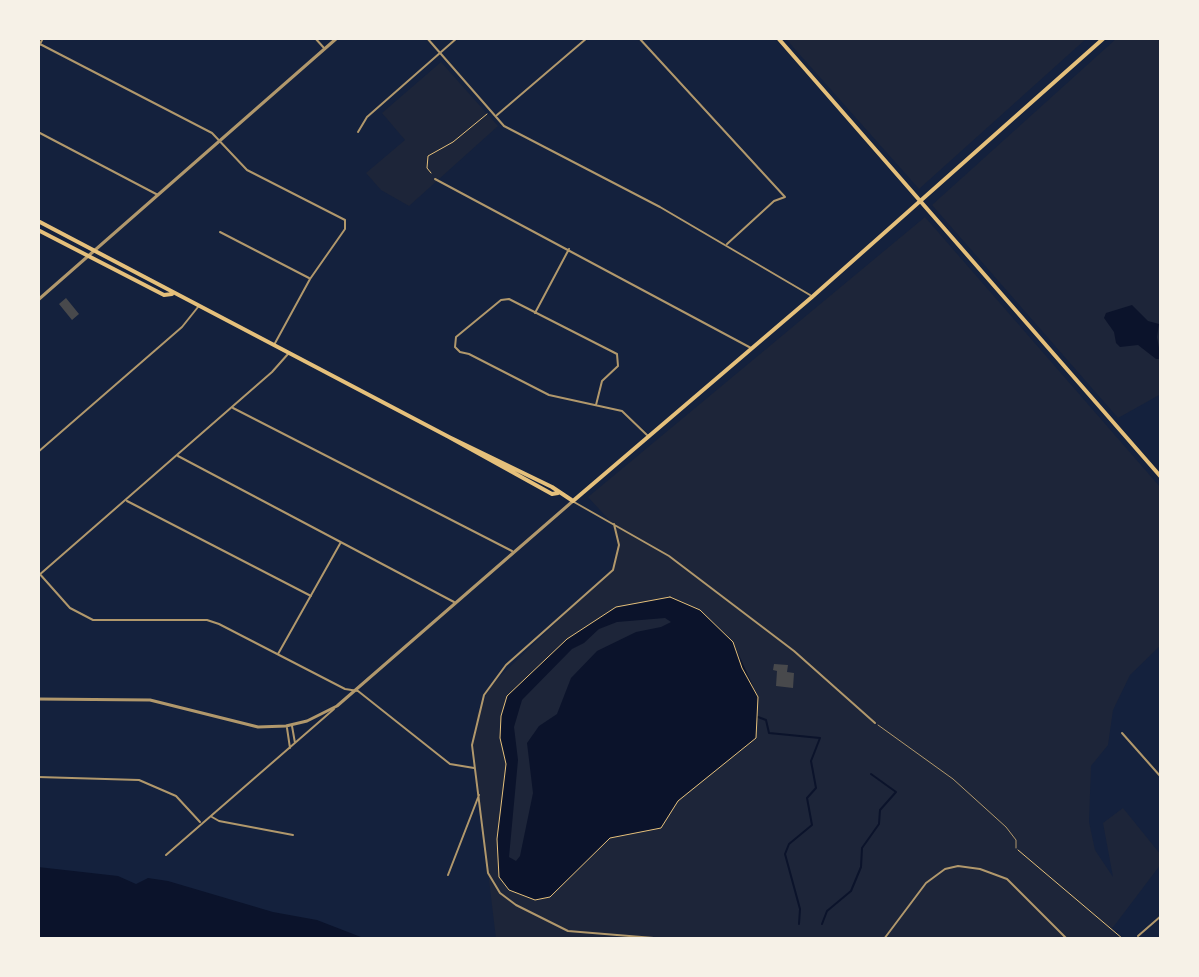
<!DOCTYPE html>
<style>
body{margin:0}
#map{position:relative;width:1199px;height:977px;overflow:hidden;background:#14213d;font-family:"PT Serif",serif}
canvas{display:block}
.frame{position:absolute;inset:0;border:40px solid #f6f1e7;pointer-events:none}
</style>
<div id="map">
<canvas width="1199" height="977"></canvas>
<div class="frame"></div>
</div>
<script>
const g = document.querySelector('canvas').getContext('2d');
g.lineJoin = 'round';
function fill(path, color) { g.fillStyle = color; g.fill(path, 'evenodd'); }
const poly = rows => new Path2D(rows.map(r => 'M' + r).join(''));
function trace(path, color, width, dash) { g.strokeStyle = color; g.lineWidth = width; g.lineCap = dash ? 'butt' : 'round'; g.setLineDash(dash || []); g.stroke(path); }
fill(poly([
 [785,38,1087,38,919,189],
 [1117,38,1161,38,1161,394,1118,418,932,205],
 [441,62,498,126,409,206,381,190,366,173,405,140,382,113],
 [925,217,1161,488,1161,645,1130,675,1113,710,1108,745,1091,766,1089,822,1095,850,1113,877,1103,823,1123,808,1161,855,1161,864,1111,930,1121,939,496,939,473,745,477,714,492,684,612,569,618,544,611,522,588,497]
]), '#1d2539');
fill(poly([
 [1132,305,1148,321,1159,324,1157,337,1161,359,1156,359,1138,345,1120,347,1116,343,1114,332,1104,318,1106,313],
 [670,597,700,610,733,642,758,697,756,738,678,800,661,828,610,838,550,897,535,900,509,890,499,877,497,839,506,764,500,738,501,716,507,696,567,639,616,607],
 [665,618,671,622,661,627,636,632,597,651,571,678,557,714,539,726,527,743,533,793,520,856,516,861,509,857,518,760,514,727,522,700,572,649,584,643,599,629,617,622],
 [38,867,118,876,136,884,148,878,168,881,273,912,317,920,366,939,38,939]
]), '#0b132b');
trace(poly([
 [758,717,766,720,769,733,820,738,811,761,816,788,807,798,812,825,789,844,785,854,800,909,799,924],
 [822,924,827,911,851,891,861,867,862,848,879,824,880,810,896,792,871,774]
]), '#0b132b', 2);
fill(poly([
 [66,298,79,314,72,320,59,304],
 [774,664,788,665,787,672,794,673,793,688,776,686,777,671,773,670]
]), '#48494c');
trace(poly([
 [431,173,427,168,428,156,453,142,487,114],
 [670,597,700,610,733,642,742,668,758,697,756,738,678,801,661,828,610,838,550,897,535,900,509,890,499,877,497,839,506,764,500,738,501,716,507,696,567,639,616,607,670,597],
 [1018,850,1123,939]
]), '#e5c07b', 1);
trace(poly([
 [878,725,953,779,1006,827,1016,840,1016,848]
]), '#b1986c', 1);
trace(poly([
 [315,38,324,48],
 [427,38,504,126,660,207,810,295],
 [639,38,785,197,774,201,727,244],
 [38,43,212,133,247,170,345,220,345,229,310,279,274,345],
 [38,48,43,38],
 [497,115,587,38],
 [38,132,158,195],
 [358,132,367,117,457,38],
 [435,179,751,348],
 [220,232,309,278],
 [535,313,569,249],
 [596,405,602,381,618,366,617,354,509,299,501,300,456,337,455,347,460,352,469,354,549,395,622,411,649,437],
 [233,408,512,551],
 [38,452,182,327,198,307],
 [178,456,454,602],
 [127,501,311,596],
 [574,502,669,556,794,651,875,723],
 [614,524,619,545,613,570,506,665,484,695,472,745,488,873,500,893,516,905,568,931,666,939],
 [38,572,70,608,93,620,207,620,219,624,345,689,358,691,450,764,474,768],
 [38,576,272,372,288,354],
 [278,654,341,542],
 [292,726,295,743],
 [287,728,290,748],
 [1122,733,1161,777],
 [38,777,139,780,176,796,200,822],
 [212,817,219,821,293,835],
 [166,855,334,709],
 [448,875,479,795],
 [1138,936,1161,916],
 [884,939,926,883,945,869,958,866,980,869,1007,879,1067,939]
]), '#b1986c', 2);
trace(poly([
 [38,300,337,38],
 [38,699,150,700,258,727,286,726,307,721,337,706,573,501]
]), '#b1986c', 3);
trace(poly([
 [778,38,1161,477],
 [38,221,449,437,552,487,573,501,812,297,1104,38],
 [38,230,164,295,172,294],
 [449,437,552,494,558,493]
]), '#e5c07b', 4);
</script>
